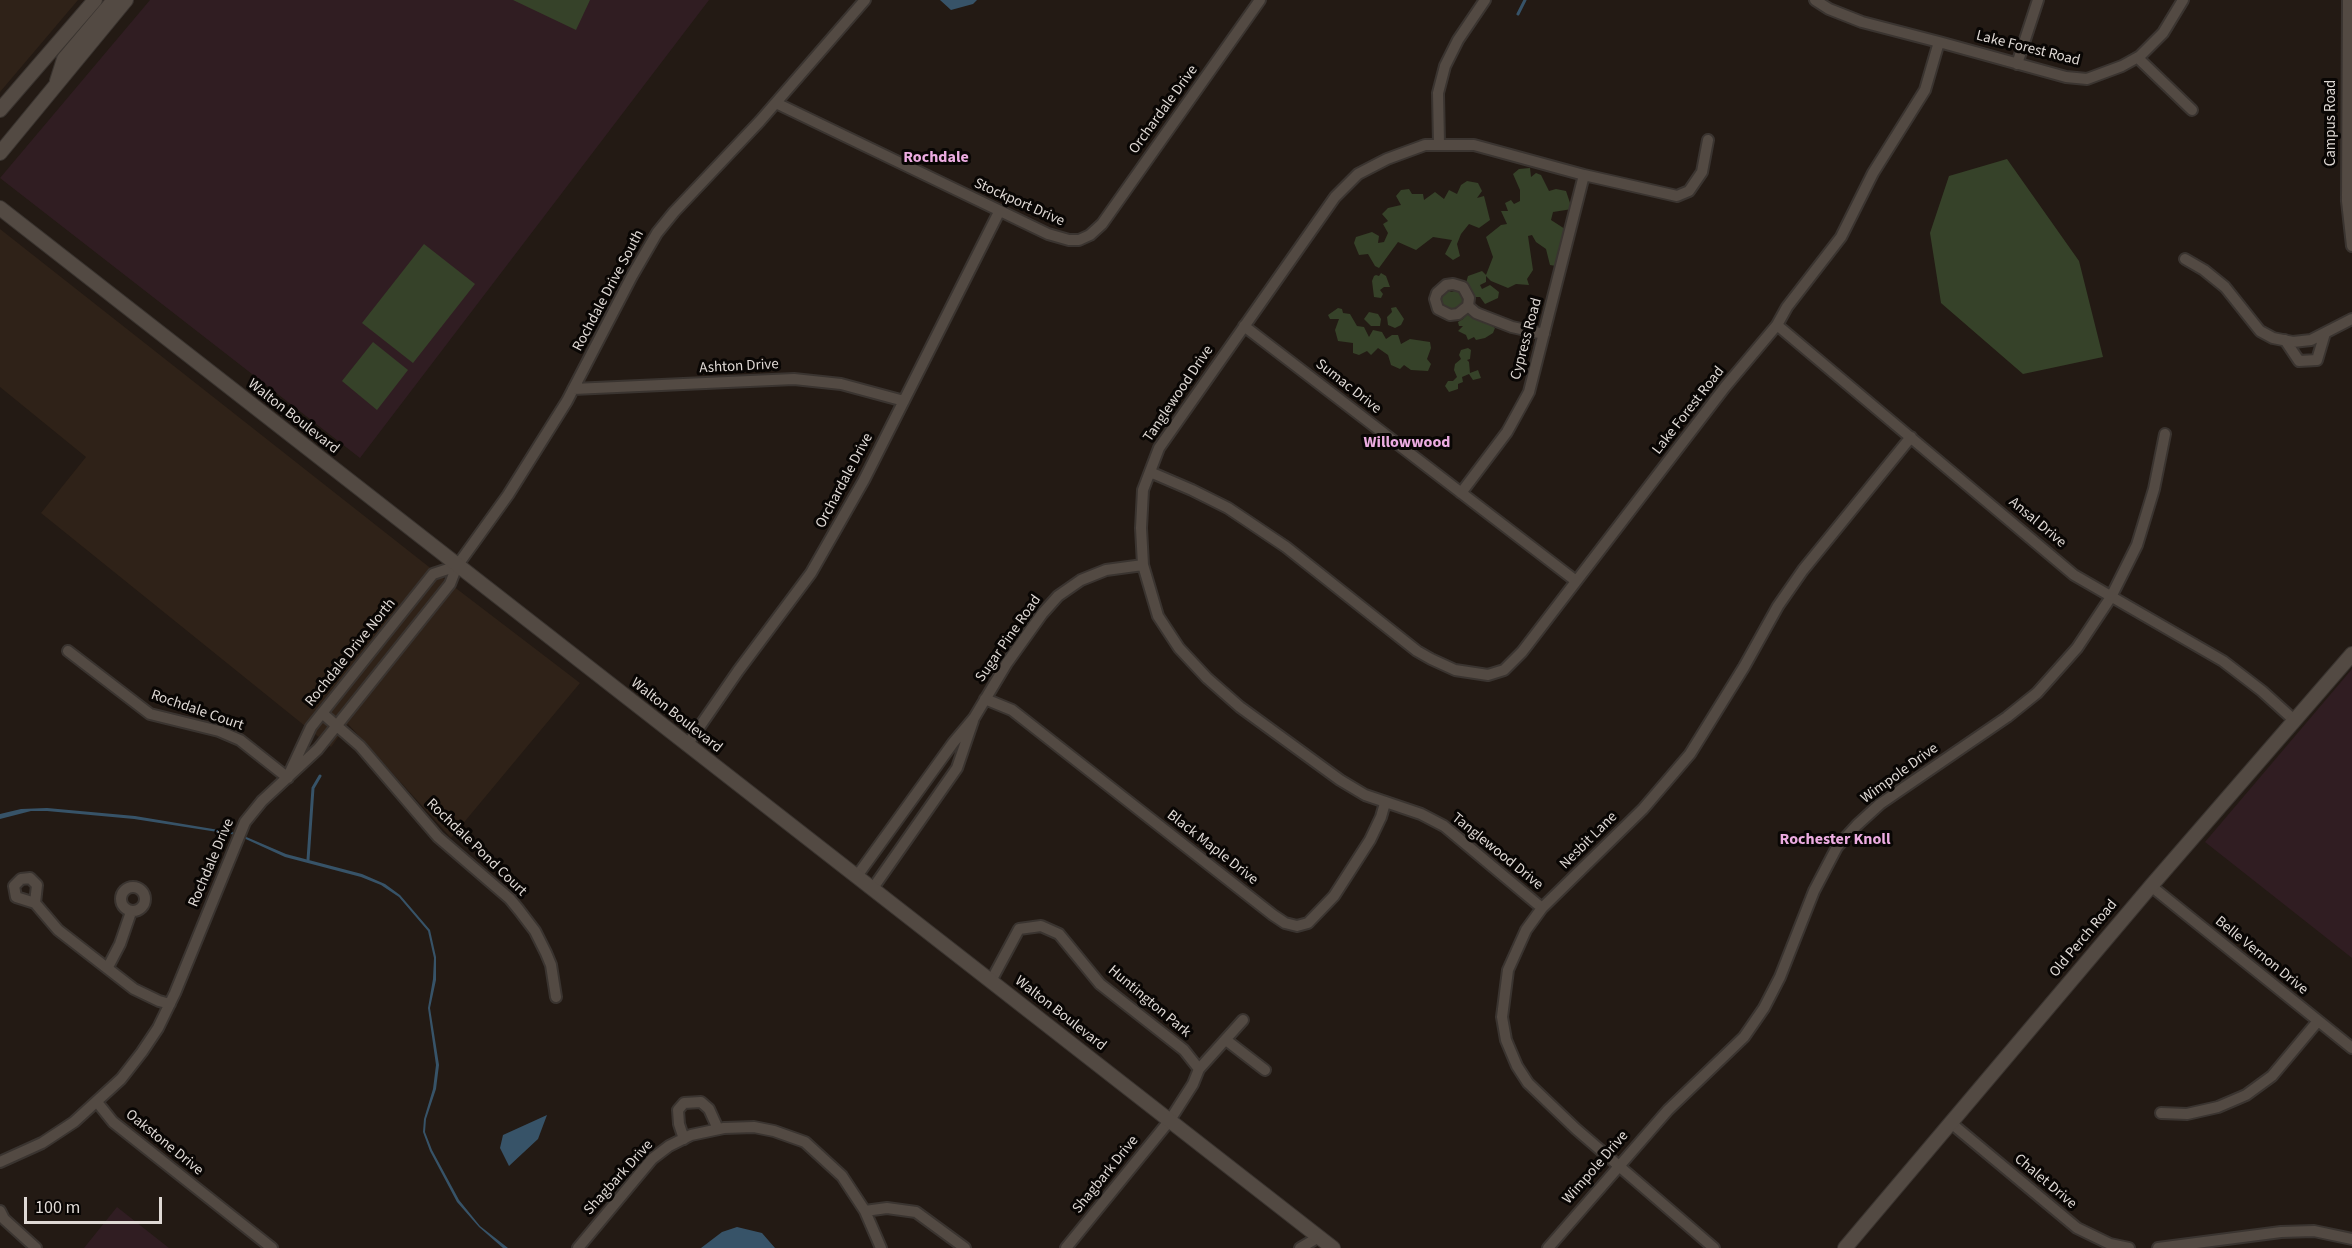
<!DOCTYPE html>
<style>
body{margin:0}
#map{position:relative;width:2352px;height:1248px;overflow:hidden;background:#231a14;font-family:"Source Sans 3",sans-serif}
canvas{display:block}
.scale{position:absolute;left:24px;top:1197px;width:138px;height:27px;box-sizing:border-box;border:3px solid #dfd9d5;border-top:0;padding-left:8px;font-size:18px;line-height:21px;white-space:nowrap;color:#dfd9d5;-webkit-text-stroke:4px #090604;paint-order:stroke}
</style>
<div id="map">
<canvas width="2352" height="1248"></canvas>
<div class="scale">100 m</div>
</div>
<script>
const g = document.querySelector('canvas').getContext('2d');
g.lineJoin = 'round';
function fill(path, color) { g.fillStyle = color; g.fill(path, 'evenodd'); }
const poly = rows => new Path2D(rows.map(r => 'M' + r).join(''));
function trace(path, color, width, dash) { g.strokeStyle = color; g.lineWidth = width; g.lineCap = dash ? 'butt' : 'round'; g.setLineDash(dash || []); g.stroke(path); }
function label(font, color, halo, rows, align = 'center') {
  g.font = font + ' "Source Sans 3",sans-serif'; g.lineWidth = 6; g.setLineDash([]); g.textBaseline = 'middle'; g.strokeStyle = halo; g.fillStyle = color; for (const [text, x, y, turn = 0] of rows) {
    g.save(); g.translate(x, y); g.rotate((+turn || 0) * Math.PI / 180); g.textAlign = isNaN(turn) ? turn : align; if (halo) g.strokeText(text, 0, 0); g.fillText(text, 0, 0); g.restore();
  }
}
fill(poly([
 [0,0,78,0,0,92],
 [0,229,457,589,580,683,451,838,348,724,331,747,41,513,86,457,0,387]
]), '#2f2218');
fill(poly([
 [150,0,709,0,360,458,0,178],
 [2352,669,2352,958,2205,842],
 [117,1207,169,1248,84,1248]
]), '#301d22');
fill(poly([
 [513,0,590,0,576,30],
 [2007,159,2079,261,2103,357,2023,374,1941,303,1930,233,1949,176],
 [1530,168,1531,177,1536,173,1541,175,1549,191,1556,189,1566,191,1572,209,1553,212,1551,220,1565,229,1556,266,1550,265,1546,249,1536,242,1532,235,1528,236,1533,270,1527,279,1529,285,1516,284,1508,288,1491,281,1486,276,1486,282,1480,285,1482,289,1490,285,1499,292,1498,298,1485,304,1480,297,1472,297,1466,283,1468,276,1482,271,1486,275,1493,257,1486,237,1501,225,1507,224,1501,211,1508,211,1505,203,1511,200,1514,204,1520,201,1520,190,1513,174,1519,169],
 [1467,181,1478,183,1482,191,1477,198,1484,196,1490,220,1479,228,1469,224,1461,234,1457,244,1460,256,1453,260,1445,254,1452,240,1433,237,1416,250,1398,242,1379,268,1375,266,1368,254,1359,255,1354,243,1356,237,1372,232,1379,236,1378,243,1384,242,1388,233,1383,224,1388,221,1382,214,1388,208,1401,205,1396,196,1401,190,1409,189,1412,194,1423,194,1424,200,1435,192,1444,199,1449,190,1457,194,1461,185],
 [424,244,475,284,413,363,362,323],
 [1381,273,1386,276,1390,287,1384,287,1380,290,1383,294,1381,298,1374,297,1372,281,1374,276,1376,275,1379,276],
 [1448,290,1451,292,1458,290,1465,294,1466,301,1458,309,1452,309,1450,312,1442,310,1439,295],
 [1479,306,1492,322,1491,325,1495,328,1493,333,1485,338,1476,340,1474,337,1468,340,1466,335,1458,331,1463,326,1459,326,1458,322,1463,319,1467,312],
 [1396,307,1404,319,1401,325,1395,328,1388,325,1387,317,1392,312,1391,308],
 [1338,308,1342,309,1343,313,1350,314,1357,326,1364,327,1369,337,1373,330,1382,332,1386,339,1392,335,1398,335,1401,344,1410,339,1430,342,1431,348,1427,359,1431,364,1428,371,1411,370,1404,365,1400,369,1391,365,1388,355,1378,348,1371,355,1367,351,1359,355,1353,353,1353,343,1338,341,1335,330,1339,319,1330,319,1328,315],
 [1369,312,1378,314,1381,319,1380,326,1371,326,1364,319],
 [373,342,408,370,377,410,342,381],
 [1468,348,1471,350,1470,359,1467,360,1469,362,1470,373,1478,370,1481,378,1473,380,1469,374,1462,377,1463,382,1458,384,1458,389,1449,392,1445,386,1448,381,1453,381,1457,377,1454,370,1455,364,1461,359,1459,355,1461,350]
]), '#364229');
fill(poly([
 [940,0,977,0,973,4,951,10],
 [47,808,135,816,237,833,286,854,362,874,385,884,400,895,430,930,436,957,436,980,430,1008,439,1065,436,1089,426,1119,425,1132,432,1150,459,1200,480,1226,508,1248,503,1248,479,1227,457,1202,430,1151,423,1132,424,1119,433,1089,436,1065,428,1008,433,979,434,958,428,931,399,897,381,885,361,877,285,857,237,835,134,819,47,811,31,811,0,819,0,814,21,809],
 [547,1115,538,1139,509,1166,500,1148,503,1135],
 [737,1227,762,1233,775,1248,701,1248,722,1232]
]), '#375368');
trace(poly([
 [1518,14,1525,0],
 [308,860,313,788,320,776]
]), '#375368', 3);
const street = poly([
 [1815,0,1829,9,1862,22,1939,42],
 [2348,0,2347,201,2352,246],
 [2138,58,2192,110],
 [2017,64,2038,0],
 [776,103,1048,234,1069,240,1079,240,1090,235,1102,224,1260,0],
 [1439,144,1438,93,1445,66,1458,40,1485,0],
 [2185,259,2204,270,2225,287,2260,331,2273,338,2293,342,2311,340,2352,319],
 [1468,306,1469,298,1463,287,1453,284,1446,285,1437,293,1435,299,1438,309,1450,315,1458,314,1468,306,1476,313,1512,327,1544,334],
 [1777,325,2074,575,2223,661,2262,691,2294,720],
 [1244,326,1576,581],
 [2285,340,2299,361,2317,360,2325,333],
 [573,389,794,379,841,384,904,401],
 [1150,472,1192,490,1228,508,1286,547,1417,651,1431,659,1455,670,1488,675,1504,670,1522,652,1725,387,1777,325,1787,307,1841,237,1873,173,1925,90,1939,42,2066,77,2087,79,2122,66,2140,56,2163,33,2183,0],
 [1461,493,1507,432,1529,392,1584,175],
 [68,651,150,714,219,731,240,740,288,778],
 [985,699,1012,710,1273,915,1285,923,1297,926,1308,923,1334,896,1370,840,1381,817,1385,803],
 [322,713,360,746,438,837,510,899,519,910,535,931,546,953,551,965,556,997],
 [687,745,738,671,811,573,864,480,999,212],
 [290,772,311,727,433,574,457,566],
 [857,876,953,743,974,718,1007,663,1042,614,1058,596,1081,580,1106,570,1143,565],
 [2151,886,2352,1048],
 '121 899a12 12 0 1 1 24 0a12 12 0 1 1-24 0Z',
 [873,888,957,768,973,721],
 [35,903,37,885,30,878,21,879,14,886,16,897,35,903,58,930,134,989,159,1001,170,1004],
 [1542,908,1444,826,1421,814,1365,795,1340,780,1240,707,1207,678,1179,648,1158,616,1143,565,1141,528,1143,490,1159,448,1335,197,1358,174,1387,159,1425,145,1474,145,1584,175,1677,196,1689,191,1702,172,1708,140],
 [108,967,120,944,131,912],
 [991,981,1019,929,1041,926,1059,934,1100,984,1184,1050,1199,1069,1193,1084,1170,1120,1066,1248],
 [1226,1040,1265,1070],
 [1199,1069,1243,1020],
 [97,1102,113,1122,272,1248],
 [2161,1113,2187,1114,2218,1107,2246,1095,2272,1076,2318,1021],
 [1951,1123,2077,1228,2110,1244,2129,1248],
 [684,1139,679,1124,678,1110,684,1103,701,1102,709,1109,718,1129],
 [0,1162,42,1143,74,1122,121,1079,142,1052,158,1028,175,993,245,822,262,801,318,749,450,584,457,566,508,495,567,401,632,276,657,233,674,212,760,121,865,0],
 [0,1211,4,1219,36,1248],
 [865,1211,881,1248],
 [578,1248,652,1159,669,1146,691,1135,724,1128,754,1127,774,1131,805,1142,842,1176,865,1211,887,1208,916,1212,965,1248],
 [1300,1248,1319,1237],
 [1548,1248,1668,1110,1744,1037,1764,1008,1780,977,1814,891,1837,847,1857,825,1880,804,2007,717,2037,693,2077,648,2111,597,2137,545,2154,489,2165,434],
 [1714,1248,1576,1129,1528,1083,1517,1066,1506,1040,1502,1017,1508,970,1526,930,1542,908,1643,809,1690,754,1744,667,1778,606,1803,570,1911,437],
 [2158,1248,2281,1232,2314,1231,2352,1239]
]);
const secondary = poly([
 [57,81,64,59,114,0],
 [0,110,95,0],
 [0,153,126,0],
 [0,208,1333,1248],
 [1845,1248,2151,886,2352,654]
]);
trace(street, '#3a3430', 14);
trace(secondary, '#3a3430', 16);
trace(street, '#534a43', 10);
trace(secondary, '#534a43', 14);
label('15px', '#dfd9d5', '#090604', [
 ["Lake Forest Road",2028,49,14],
 ["Orchardale Drive",1164,110,-54],
 ["Campus Road",2332,123,-90],
 ["Stockport Drive",1019,203,24],
 ["Rochdale Drive South",609,291,-62],
 ["Cypress Road",1527,339,-75],
 ["Ashton Drive",739,367,-3],
 ["Sumac Drive",1348,387,38],
 ["Tanglewood Drive",1179,394,-56],
 ["Lake Forest Road",1689,411,-52],
 ["Walton Boulevard",293,417,38],
 ["Orchardale Drive",845,481,-62],
 ["Ansal Drive",2037,523,40],
 ["Sugar Pine Road",1009,639,-55],
 ["Rochdale Drive North",351,653,-51],
 ["Rochdale Court",197,711,19],
 ["Walton Boulevard",676,716,38],
 ["Wimpole Drive",1900,774,-36],
 ["Nesbit Lane",1589,841,-45],
 ["Rochdale Pond Court",476,848,44],
 ["Black Maple Drive",1212,848,38],
 ["Tanglewood Drive",1497,852,39],
 ["Rochdale Drive",212,863,-67],
 ["Old Perch Road",2084,939,-50],
 ["Belle Vernon Drive",2261,956,39],
 ["Huntington Park",1149,1002,40],
 ["Walton Boulevard",1060,1014,38],
 ["Oakstone Drive",164,1143,39],
 ["Wimpole Drive",1596,1168,-49],
 ["Shagbark Drive",1106,1175,-51],
 ["Shagbark Drive",619,1178,-48],
 ["Chalet Drive",2045,1182,40]
]);
label('bold 16px', '#ecace1', '#090604', [
 ["Rochdale",936,158],
 ["Willowwood",1407,443],
 ["Rochester Knoll",1835,840]
]);
</script>
